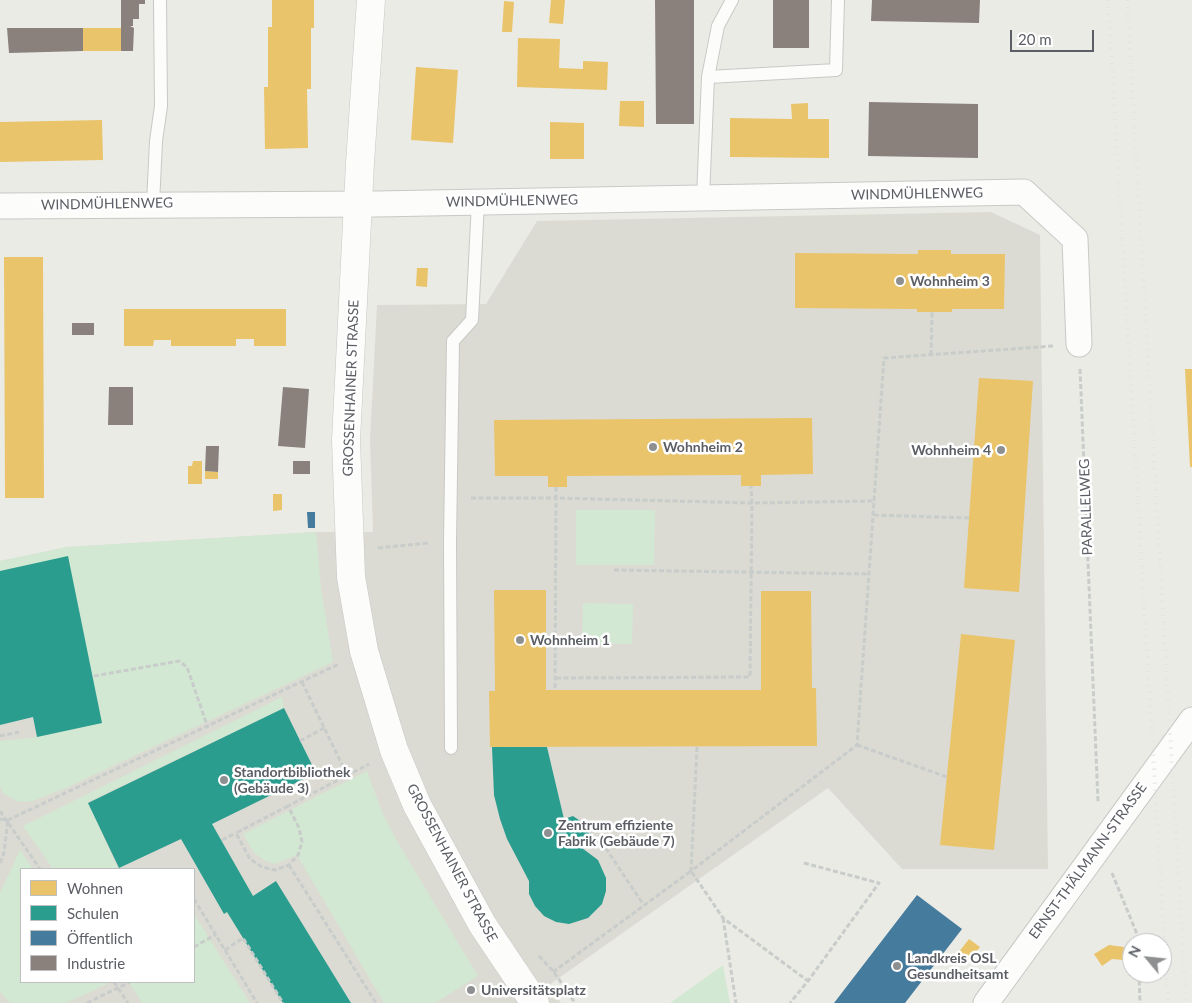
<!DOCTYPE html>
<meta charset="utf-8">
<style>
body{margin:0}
#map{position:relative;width:1192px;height:1003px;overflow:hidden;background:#ebebe5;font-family:Lato,sans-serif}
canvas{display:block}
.legend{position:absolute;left:20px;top:868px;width:175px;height:115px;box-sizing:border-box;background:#fff;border:1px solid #bdbfc1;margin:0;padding:6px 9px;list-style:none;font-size:15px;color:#5b5e64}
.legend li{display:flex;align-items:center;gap:10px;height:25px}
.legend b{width:25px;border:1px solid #bdbfc1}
.north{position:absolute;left:1122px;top:933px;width:50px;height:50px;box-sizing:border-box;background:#fff;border:1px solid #bdbfc1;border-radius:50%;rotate:298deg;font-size:14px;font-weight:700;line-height:20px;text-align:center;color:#5b5e64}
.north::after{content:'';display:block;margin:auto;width:18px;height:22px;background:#8d8f91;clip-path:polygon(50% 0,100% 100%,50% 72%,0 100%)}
.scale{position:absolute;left:1010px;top:30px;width:84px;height:22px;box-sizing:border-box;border:2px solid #5b5e64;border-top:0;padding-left:6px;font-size:15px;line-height:18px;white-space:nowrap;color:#5b5e64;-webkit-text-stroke:4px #fff;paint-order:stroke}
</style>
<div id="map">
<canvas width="1192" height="1003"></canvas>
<ul class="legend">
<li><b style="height:14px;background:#e9c46a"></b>Wohnen</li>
<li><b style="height:14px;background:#2a9d8f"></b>Schulen</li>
<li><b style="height:14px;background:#457b9d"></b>Öffentlich</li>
<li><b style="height:14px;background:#8a817c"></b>Industrie</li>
</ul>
<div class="north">N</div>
<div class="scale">20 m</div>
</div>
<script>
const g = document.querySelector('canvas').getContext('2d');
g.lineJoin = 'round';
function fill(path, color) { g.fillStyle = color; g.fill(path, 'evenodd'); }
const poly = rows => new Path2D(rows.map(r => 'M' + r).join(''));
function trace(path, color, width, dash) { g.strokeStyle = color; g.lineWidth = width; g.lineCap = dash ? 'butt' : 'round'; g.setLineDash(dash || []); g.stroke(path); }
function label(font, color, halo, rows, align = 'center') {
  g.font = font + ' Lato,sans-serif'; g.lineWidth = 5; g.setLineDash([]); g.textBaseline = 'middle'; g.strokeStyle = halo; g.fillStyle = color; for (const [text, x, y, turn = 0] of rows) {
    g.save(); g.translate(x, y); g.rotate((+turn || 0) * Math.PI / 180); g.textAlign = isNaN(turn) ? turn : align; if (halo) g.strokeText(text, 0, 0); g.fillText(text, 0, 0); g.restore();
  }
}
fill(poly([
 [991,212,1040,235,1048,869,902,869,828,788,549,985,561,1003,0,1003,0,561,67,547,316,532,373,532,370,440,377,305,486,304,537,221],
 [21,869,194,869,194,982,21,982]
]), '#dcdbd3');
fill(poly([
 [576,510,655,510,654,565,576,565],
 [316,532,321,589,333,662,68,787,33,801,19,802,4,794,0,786,0,741,37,737,102,723,68,557,0,571,0,561,67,547],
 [583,603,633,604,632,644,582,643],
 [282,697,284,708,88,802,118,869,53,869,23,826],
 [367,771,382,812,397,841,478,976,435,1003,384,1003,297,855,275,864,266,861,254,853,243,834],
 [20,850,33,869,21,869,21,982,105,982,107,984,66,1003,10,1003,0,992,0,893],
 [194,914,250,1003,142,1003,129,982,194,982],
 [723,965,730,1003,670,1003]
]), '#d2e8d2');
fill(poly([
 [272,0,314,0,314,28,311,28,311,89,307,89,308,148,265,149,264,87,268,87,268,27,272,27],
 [551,0,565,0,563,24,549,23],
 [504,1,514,2,512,32,502,32],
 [83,28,121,28,121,51,83,51],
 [518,38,560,39,559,68,583,69,583,61,608,62,607,90,517,87],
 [416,67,458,70,453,143,411,140],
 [620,101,644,101,644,127,619,126],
 [808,103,808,119,829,119,829,158,730,157,730,118,792,119,791,104],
 [102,120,103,160,0,162,0,122],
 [550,122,584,123,584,159,550,159],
 [918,250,951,250,951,254,1005,254,1004,309,952,309,952,312,917,312,917,309,795,308,795,253,918,254],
 [4,257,43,257,44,498,5,498],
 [417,268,428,268,427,287,416,286],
 [124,309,286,309,286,346,254,346,254,339,236,339,236,346,171,346,171,340,154,340,153,346,124,346],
 [1185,369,1192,369,1192,467,1190,467],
 [979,378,1033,381,1019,592,964,588],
 [812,418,813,474,761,475,761,486,741,486,741,475,567,476,567,487,548,487,548,476,495,476,494,420],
 [193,461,202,461,202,484,188,484,188,466,192,466],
 [205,471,218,472,218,479,205,479],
 [273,494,282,494,282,510,273,511],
 [494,590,546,590,546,690,761,690,761,591,811,591,812,688,816,688,817,746,490,747,489,691,495,691],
 [961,634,1015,640,994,850,940,845],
 [969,939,980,947,969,961,958,953],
 [1109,945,1124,947,1123,960,1112,959,1102,966,1094,954]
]), '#e9c46a');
fill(poly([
 [68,556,102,723,37,737,33,717,0,725,0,571],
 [284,708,316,773,212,824,253,896,276,881,351,1003,283,1003,227,912,224,914,181,839,119,868,88,803],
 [492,747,547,747,564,819,573,816,592,829,582,848,598,860,606,878,606,891,602,904,588,918,569,924,556,922,544,916,535,906,529,894,529,881,507,839,500,819,494,795]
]), '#2a9d8f');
fill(poly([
 [307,512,315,512,315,528,308,528],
 [917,895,962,929,905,1003,834,1003]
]), '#457b9d');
fill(poly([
 [121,0,145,0,145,4,139,4,139,19,133,19,133,26,130,26,134,28,133,51,121,51],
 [655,0,694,0,694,124,656,124],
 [773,0,809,0,809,48,773,48],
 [872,0,980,0,979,23,871,21],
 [7,28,83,28,83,51,9,53],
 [869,102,978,104,978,158,868,156],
 [72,323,94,323,94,335,72,335],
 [109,387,133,387,133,425,108,425],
 [283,387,309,389,305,448,278,446],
 [206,446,219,446,218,472,205,471],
 [293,461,310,461,310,474,293,474]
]), '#8a817c');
const service = poly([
 [708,77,836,70,838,0],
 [703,198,708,77,718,26,732,0],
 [153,204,156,141,161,106,160,0],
 [451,748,450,541,453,341,472,320,478,202]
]);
const minor = poly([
 [0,206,376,204,1024,192,1075,239,1079,344],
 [986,1003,1192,720]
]);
const secondary = poly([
 [371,0,360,163,346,440,351,577,364,651,394,750,417,805,482,924,535,1003]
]);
trace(service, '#c8c9c7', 14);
trace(minor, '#c8c9c7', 27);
trace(secondary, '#c6c7c6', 29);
trace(poly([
 [931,355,932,312],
 [1080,369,1098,802],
 [556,487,556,498,752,503,875,501],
 [471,498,556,498,555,690],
 [874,515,969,518],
 [378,548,429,543],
 [614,570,870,574],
 [94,676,179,661,187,667,208,728],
 [556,678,750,677,752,503,751,486],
 [302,682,347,775],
 [0,736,19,732],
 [300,741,324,728],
 [857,745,947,777],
 [697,747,691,871,857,745,884,358,1053,346],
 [288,806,236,833,250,859,262,867,275,870,289,865,298,855,302,842,299,828,288,806,369,764],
 [0,811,40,869],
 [0,819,8,820,339,664],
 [592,829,588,837,605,847,643,904],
 [222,840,236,833],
 [0,863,4,853,8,820],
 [804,863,879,883,808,981],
 [289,865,376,1003],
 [1112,873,1137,934,1137,943],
 [194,899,257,1003],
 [723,918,736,1003],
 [194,947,215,935],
 [225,950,243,938,283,1003],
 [539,956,554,972,575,1003],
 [553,972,691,871,723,918,808,981,790,1003],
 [1139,973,1140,1003],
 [114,982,128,1003],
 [87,1003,130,982]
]), '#c8ccca', 3, [5, 2.5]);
trace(service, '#fcfcfb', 12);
trace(minor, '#fcfcfb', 25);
trace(secondary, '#fcfcfb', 28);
trace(poly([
 [1108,0,1168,1003],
 [1127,0,1186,1003]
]), '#e3e3e2', 4, [1, 6]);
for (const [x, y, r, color] of [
 [900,281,5,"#8d8f91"],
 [653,447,5,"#8d8f91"],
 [1001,450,5,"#8d8f91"],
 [520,640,5,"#8d8f91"],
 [224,780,5,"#8d8f91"],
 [548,833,5,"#8d8f91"],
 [897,966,5,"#8d8f91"],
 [471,990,5,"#8d8f91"]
]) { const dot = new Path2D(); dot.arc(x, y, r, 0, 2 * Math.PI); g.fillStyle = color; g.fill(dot); trace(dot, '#fff', 2); }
label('14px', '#5b5e64', '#fff', [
 ["WINDMÜHLENWEG",917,194,-1],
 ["WINDMÜHLENWEG",512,201,-1],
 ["WINDMÜHLENWEG",107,204,-1],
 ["GROSSENHAINER STRASSE",351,388,-88],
 ["PARALLELWEG",1086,507,-92],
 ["ERNST-THÄLMANN-STRASSE",1088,861,-54],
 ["GROSSENHAINER STRASSE",452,863,62]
]);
label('bold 14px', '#5b5e64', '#fff', [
 ["Wohnheim 3",910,281],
 ["Wohnheim 2",663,447],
 ["Wohnheim 4",991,450,"right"],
 ["Wohnheim 1",530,640],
 ["Standortbibliothek",234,772],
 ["(Gebäude 3)",234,788],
 ["Zentrum effiziente",558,825],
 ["Fabrik (Gebäude 7)",558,841],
 ["Landkreis OSL",907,958],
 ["Gesundheitsamt",907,974],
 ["Universitätsplatz",481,990]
], 'left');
</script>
